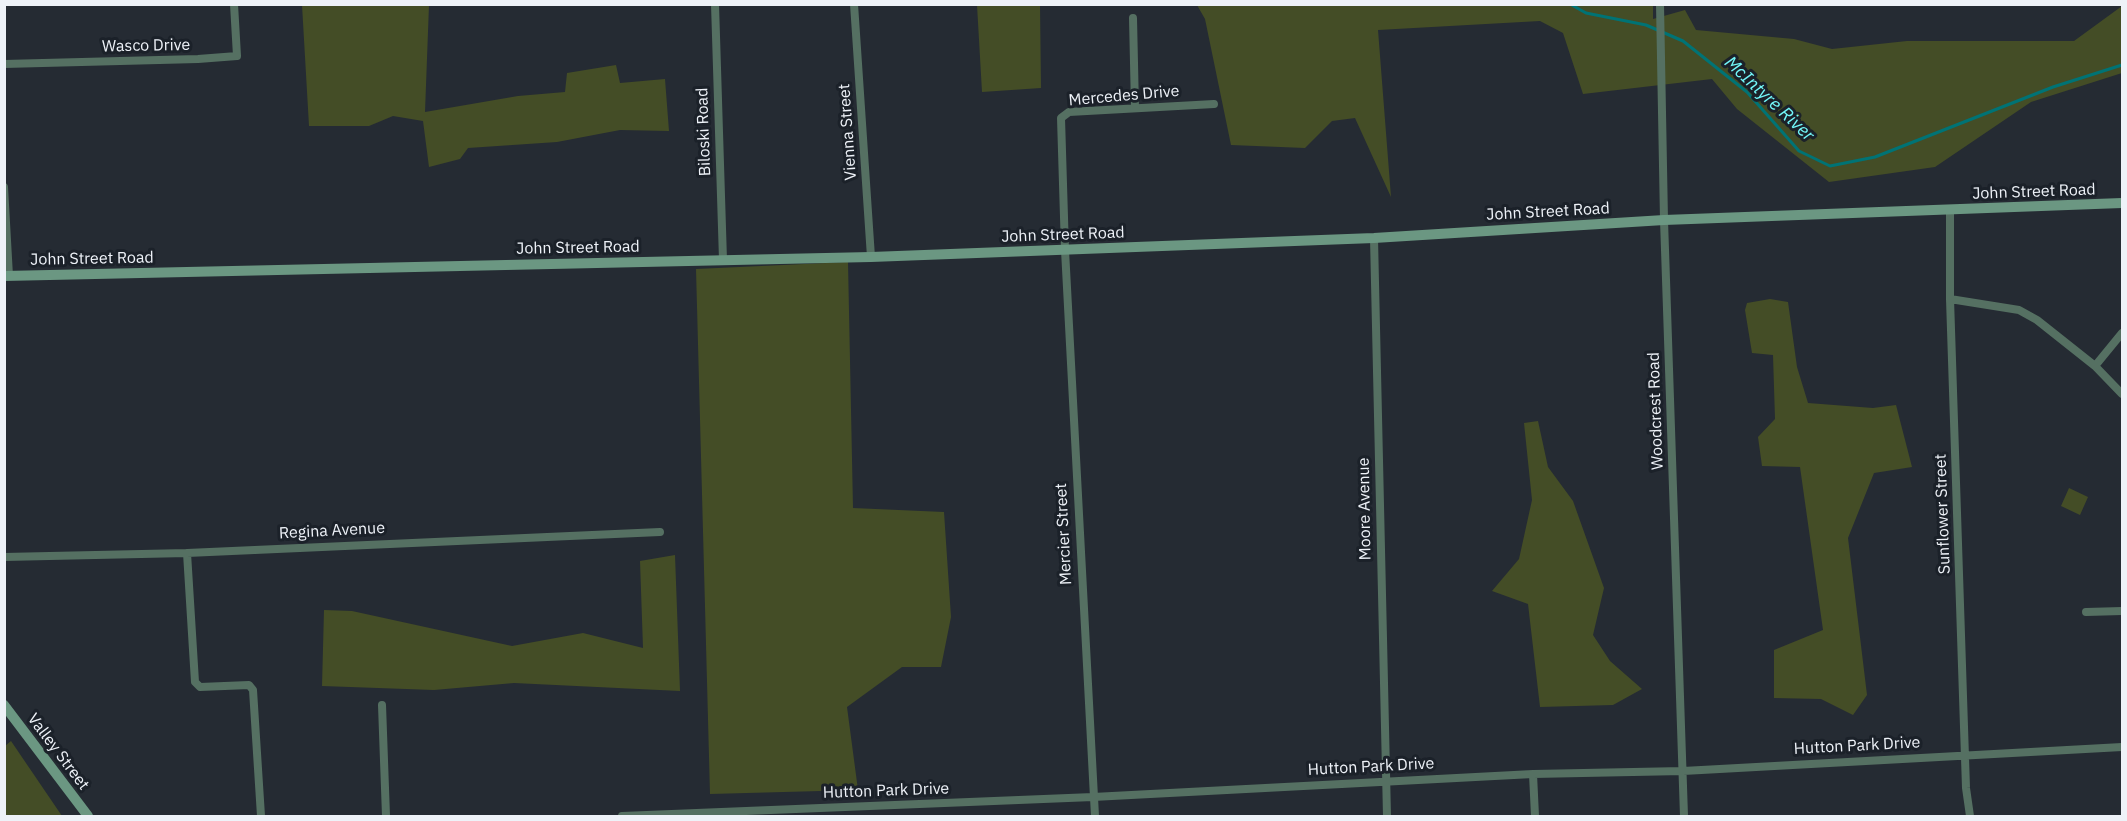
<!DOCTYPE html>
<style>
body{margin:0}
#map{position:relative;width:2127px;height:821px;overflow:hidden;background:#252b33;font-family:"IBM Plex Sans",sans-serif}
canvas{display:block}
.frame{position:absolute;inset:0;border:6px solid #eef2f8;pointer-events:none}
</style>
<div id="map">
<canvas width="2127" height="821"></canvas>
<div class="frame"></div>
</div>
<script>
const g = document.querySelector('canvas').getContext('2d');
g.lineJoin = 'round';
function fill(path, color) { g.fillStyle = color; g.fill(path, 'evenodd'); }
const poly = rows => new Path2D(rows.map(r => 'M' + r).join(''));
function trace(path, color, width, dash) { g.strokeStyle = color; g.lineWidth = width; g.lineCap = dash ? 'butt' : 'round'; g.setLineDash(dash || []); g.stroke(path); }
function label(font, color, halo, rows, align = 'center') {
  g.font = font + ' "IBM Plex Sans",sans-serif'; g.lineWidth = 6; g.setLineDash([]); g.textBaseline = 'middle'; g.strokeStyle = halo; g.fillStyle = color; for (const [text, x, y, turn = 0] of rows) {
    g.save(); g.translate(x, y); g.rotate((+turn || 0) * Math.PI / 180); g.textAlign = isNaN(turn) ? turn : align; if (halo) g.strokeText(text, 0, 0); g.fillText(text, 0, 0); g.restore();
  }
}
fill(poly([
 [302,5,429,5,425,112,518,96,565,92,567,73,616,65,620,83,665,79,669,131,620,130,557,142,468,148,460,159,429,167,423,121,393,116,369,126,309,126],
 [977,5,1040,5,1041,88,982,92],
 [1197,5,1653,5,1653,19,1685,10,1696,30,1794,39,1832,49,1907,41,2074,41,2122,6,2122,73,2031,102,1935,167,1829,182,1737,109,1712,79,1583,94,1563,33,1540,21,1378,30,1391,197,1355,118,1332,121,1305,148,1231,145,1205,19],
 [848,262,853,508,944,512,951,617,941,667,902,667,847,707,858,790,710,794,696,269],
 [1770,299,1788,302,1797,367,1808,403,1873,408,1896,405,1912,467,1874,473,1848,538,1867,695,1853,715,1821,699,1774,698,1774,650,1823,630,1800,467,1762,466,1758,437,1775,419,1773,355,1752,353,1745,310,1747,303],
 [1538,421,1548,467,1573,501,1604,588,1593,635,1610,661,1642,689,1613,705,1540,707,1528,604,1492,591,1519,559,1532,500,1524,423],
 [2069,488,2088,497,2080,515,2061,506],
 [675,555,680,691,514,683,434,690,322,686,324,610,352,611,512,646,583,633,643,648,640,561],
 [11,741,62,816,5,816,5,746]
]), '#444d26');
trace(poly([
 [1570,4,1586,13,1646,25,1683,41,1747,92,1799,151,1830,166,1875,157,2053,87,2122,65]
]), '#007375', 3);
trace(poly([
 [715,4,723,260],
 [854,4,871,257],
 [1660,4,1664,220,1684,816],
 [1133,18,1135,108],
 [4,64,198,59,237,56,234,4],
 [4,187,9,276],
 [1950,210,1950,299,1966,788,1970,816],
 [1374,238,1387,816],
 [1950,299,2019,310,2037,320,2095,366,2122,394],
 [2095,366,2122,333],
 [187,553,195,682,200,687,249,685,253,690,261,816],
 [4,557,187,553,660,532],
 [2086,612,2122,611],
 [382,705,386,816],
 [1533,774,1535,816],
 [622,816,1093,797,1533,774,1683,771,2122,747],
 [1095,816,1065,250,1061,118,1069,112,1214,104]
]), '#557062', 8);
trace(poly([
 [4,276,871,257,1374,238,1664,220,2122,203],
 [4,705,88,816]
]), '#6b9782', 10);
label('16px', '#eef2f8', '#1b2129', [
 ["Wasco Drive",146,46,-1],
 ["Mercedes Drive",1124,96,-5],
 ["Biloski Road",704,132,-92],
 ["Vienna Street",848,132,-94],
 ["John Street Road",2034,192,-2],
 ["John Street Road",1548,212,-3],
 ["John Street Road",1063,235,-2],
 ["John Street Road",578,248,-1],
 ["John Street Road",92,259,-1],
 ["Woodcrest Road",1656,411,-92],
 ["Moore Avenue",1365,509,-91],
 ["Sunflower Street",1943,514,-92],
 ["Regina Avenue",332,531,-3],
 ["Mercier Street",1064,534,-93],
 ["Hutton Park Drive",1857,746,-3],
 ["Valley Street",58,752,53],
 ["Hutton Park Drive",1371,767,-3],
 ["Hutton Park Drive",886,791,-2]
]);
label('italic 18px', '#73f7f9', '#1b2129', [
 ["McIntyre River",1769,99,43]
]);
</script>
